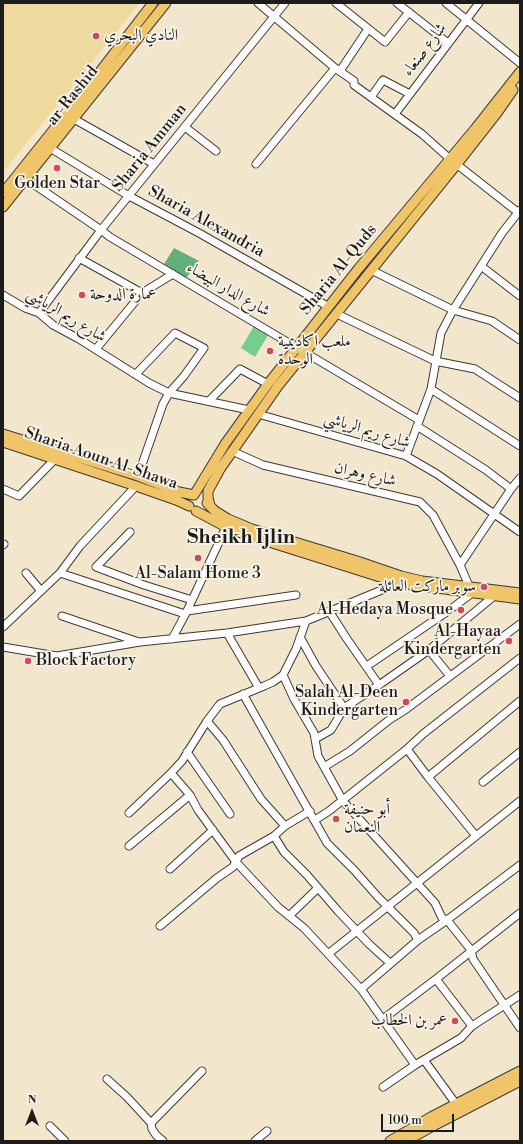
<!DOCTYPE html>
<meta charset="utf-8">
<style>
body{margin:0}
#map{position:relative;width:523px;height:1144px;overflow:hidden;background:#f2e6cd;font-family:"Libre Bodoni",serif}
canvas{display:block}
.frame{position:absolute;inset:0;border:4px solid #1c1c1c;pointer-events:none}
.north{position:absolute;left:12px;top:1092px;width:40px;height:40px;-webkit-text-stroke:3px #f7f3e8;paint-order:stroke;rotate:0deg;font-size:11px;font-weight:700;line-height:16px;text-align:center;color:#1c1c1c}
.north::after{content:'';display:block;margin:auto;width:14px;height:18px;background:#1c1c1c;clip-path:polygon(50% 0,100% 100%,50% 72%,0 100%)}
.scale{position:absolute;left:381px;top:1114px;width:73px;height:18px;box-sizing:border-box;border:2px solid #1c1c1c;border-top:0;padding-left:5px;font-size:12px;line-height:14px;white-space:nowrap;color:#1c1c1c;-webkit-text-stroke:3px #f7f3e8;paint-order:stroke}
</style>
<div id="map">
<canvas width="523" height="1144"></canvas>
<div class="frame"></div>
<div class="north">N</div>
<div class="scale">100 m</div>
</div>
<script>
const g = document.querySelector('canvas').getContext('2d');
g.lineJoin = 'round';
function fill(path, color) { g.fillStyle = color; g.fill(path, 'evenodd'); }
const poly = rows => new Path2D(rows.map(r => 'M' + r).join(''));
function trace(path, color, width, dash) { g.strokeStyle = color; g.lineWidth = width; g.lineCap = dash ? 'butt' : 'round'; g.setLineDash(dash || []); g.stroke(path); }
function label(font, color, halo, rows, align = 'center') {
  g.font = font + ' "Libre Bodoni",Amiri,serif'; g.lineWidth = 3.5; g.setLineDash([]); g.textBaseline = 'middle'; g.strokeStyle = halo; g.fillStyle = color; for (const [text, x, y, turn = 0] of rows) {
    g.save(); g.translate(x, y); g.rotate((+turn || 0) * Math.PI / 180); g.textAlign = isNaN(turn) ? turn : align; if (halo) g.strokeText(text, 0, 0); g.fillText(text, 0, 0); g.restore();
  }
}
fill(poly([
 [254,326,268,335,255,357,241,348]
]), '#77cc8f');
fill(poly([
 [174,248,199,261,186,278,164,264]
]), '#61b07a');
fill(poly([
 [3,3,140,3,3,172]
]), '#eeda9e');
const minor = poly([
 [258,3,335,68,354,81,354,85,422,134,450,159,520,214],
 [336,3,385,42,409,12],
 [397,3,448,43],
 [446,3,520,63],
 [340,71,368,29],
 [371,97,383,80,410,94],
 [395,114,479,3],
 [74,119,154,164],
 [185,127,216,151],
 [50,148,129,196,199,233,329,307],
 [256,164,335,68],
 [26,179,101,230,110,237,419,420],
 [79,258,142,293],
 [481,266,520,296],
 [371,270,453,310,492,321,520,340],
 [3,295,25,308,39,313,53,325,79,339,149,383,169,393,249,410],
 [39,313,101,230,285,3],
 [337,314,435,361,475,369,520,398],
 [96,349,142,293,173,274],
 [136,374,175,333,204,348,184,376,169,393,163,404,138,476],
 [431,389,520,446],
 [209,401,240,369,268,384],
 [258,414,406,456,437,474,520,532],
 [417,426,486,470,511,489],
 [232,451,263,465,420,502,433,515,460,565],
 [406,456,431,389,441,333,453,310,502,233,520,210],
 [3,489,19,496,55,459],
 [130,532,96,567,144,585,192,600],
 [3,545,4,544],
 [26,573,41,591],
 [60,573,185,614],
 [469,586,460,565,511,489,520,478],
 [187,611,296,595],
 [329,611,347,639,379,685],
 [62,616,139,642],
 [3,627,60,573,80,546,136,486],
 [227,633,259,688],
 [300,637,316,666,344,708],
 [172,639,187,611,226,527],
 [3,647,57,656,140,642,227,633,306,621,399,583],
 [429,650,450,676],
 [367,666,448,611,471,594],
 [283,675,294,699,314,733,318,756,343,801,435,903,442,918,447,920,418,940,361,989],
 [243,694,327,843,354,870,378,897,414,933,418,940],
 [207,721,223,740,261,799,285,826],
 [315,739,331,730,344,708,379,685,429,650,494,596],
 [407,749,428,777,476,836],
 [187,752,230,814],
 [324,767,350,751,389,720,405,710,520,624],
 [171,773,190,795,198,810,236,862,278,907,304,928,361,989,415,1065],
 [428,777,520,701],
 [483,782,520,752],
 [129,813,171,773,182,761,207,721,220,704,264,686,273,682,283,675,296,649,306,621],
 [315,820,329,811,407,749,423,734,520,658],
 [274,836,284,852,307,875,338,911,369,944,390,963],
 [129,846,190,795],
 [520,865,447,920,471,950,473,959,520,1028],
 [170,869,213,830],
 [289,916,318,888],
 [160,926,217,878,233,867,239,856,274,836,285,826,310,811],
 [328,954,520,801],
 [383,1019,436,979],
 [472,1026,436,979,520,913],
 [424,1060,456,1104],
 [107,1079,127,1097,151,1123,202,1071],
 [383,1087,415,1065,461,1038,472,1026,520,995],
 [151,1123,152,1129,156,1135,163,1141],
 [50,1126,65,1141],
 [255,1141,267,1131]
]);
const major = poly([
 [3,193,102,69,153,3],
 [3,207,166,3],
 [3,434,138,476,179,492,194,495,225,444,268,384,359,268,475,129,520,72],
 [3,442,136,486,176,500,189,506],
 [207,503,215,511,228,519,252,529,357,561,401,576,422,581,520,593],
 [210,506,208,497,208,491,220,469,278,386,457,164,497,113,513,90],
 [196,511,226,527,247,535,399,583,520,599],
 [390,1141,431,1117,520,1071],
 [406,1141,435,1125,520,1081]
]);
trace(minor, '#3c3a37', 9);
trace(major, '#3c3a37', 11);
trace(minor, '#fff', 7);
trace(major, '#f0c469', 9);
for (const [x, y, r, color] of [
 [96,36,4,"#d1495b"],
 [57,168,4,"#d1495b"],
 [82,295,4,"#d1495b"],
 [270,351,4,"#d1495b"],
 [198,558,4,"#d1495b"],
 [484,587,4,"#d1495b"],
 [461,610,4,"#d1495b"],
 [509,641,4,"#d1495b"],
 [28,661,4,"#d1495b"],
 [406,702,4,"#d1495b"],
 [336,819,4,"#d1495b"],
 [455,1021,4,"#d1495b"]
]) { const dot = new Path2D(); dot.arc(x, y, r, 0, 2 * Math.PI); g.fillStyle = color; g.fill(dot); trace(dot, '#f7f3e8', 1.5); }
label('16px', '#1c1c1c', '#f7f3e8', [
 ["النادي البحري",104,36],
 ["Golden Star",57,184,"center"],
 ["عمارة الدوحة",90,295],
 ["ملعب اكاديمية",278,342],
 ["الوحدة",278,360],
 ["Al-Salam Home 3",198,574,"center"],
 ["سوبر ماركت العائلة",476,587,"right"],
 ["Al-Hedaya Mosque",453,610,"right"],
 ["Al-Hayaa",501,632,"right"],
 ["Kindergarten",501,650,"right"],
 ["Block Factory",36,661],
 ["Salah Al-Deen",398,693,"right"],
 ["Kindergarten",398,711,"right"],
 ["أبو حنيفة",344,810],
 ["النعمان",344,828],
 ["عمر بن الخطاب",447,1021,"right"]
], 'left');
label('16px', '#1c1c1c', '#f7f3e8', [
 ["شارع صنعاء",425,50,-53],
 ["ar-Rashid",73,96,-51],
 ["Sharia Amman",150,148,-51],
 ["Sharia Alexandria",206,222,29],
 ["Sharia Al-Quds",339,270,-51],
 ["شارع الدار البيضاء",228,290,30],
 ["شارع ريم الرياشي",66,316,31],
 ["شارع ريم الرياشي",367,431,17],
 ["Sharia Aoun Al-Shawa",101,459,19],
 ["شارع وهران",365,475,13]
]);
label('bold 20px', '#1c1c1c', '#f7f3e8', [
 ["Sheikh Ijlin",241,538]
]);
</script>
